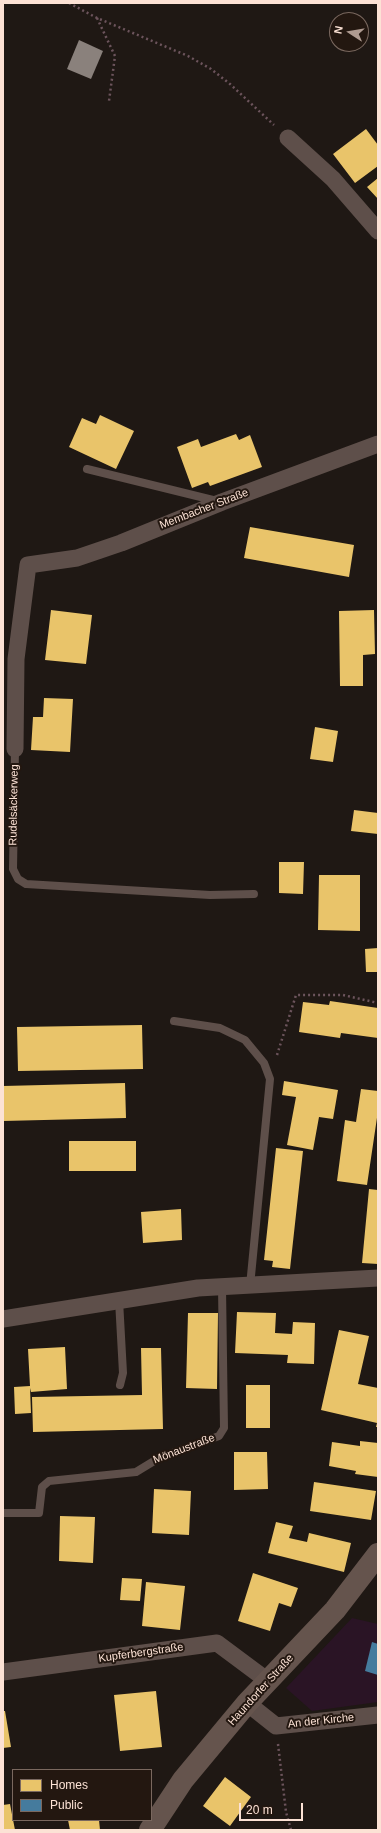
<!DOCTYPE html>
<meta charset="utf-8">
<style>
body{margin:0}
#map{position:relative;width:381px;height:1833px;overflow:hidden;background:#1f1814;font-family:Helvetica,sans-serif}
canvas{display:block}
.frame{position:absolute;inset:0;border:4px solid #fce2d5;pointer-events:none}
.legend{position:absolute;left:12px;top:1769px;width:140px;height:52px;box-sizing:border-box;background:#231710;border:1px solid #7a685f;margin:0;padding:5px 7px;list-style:none;font-size:12px;color:#fce2d5}
.legend li{display:flex;align-items:center;gap:8px;height:20px}
.legend b{width:20px;border:1px solid #7a685f}
.north{position:absolute;left:329px;top:12px;width:40px;height:40px;box-sizing:border-box;background:#231710;border:1px solid #7a685f;border-radius:50%;rotate:282deg;font-size:11px;font-weight:700;line-height:16px;text-align:center;color:#fce2d5}
.north::after{content:'';display:block;margin:auto;width:14px;height:18px;background:#af9b91;clip-path:polygon(50% 0,100% 100%,50% 72%,0 100%)}
.scale{position:absolute;left:239px;top:1803px;width:64px;height:18px;box-sizing:border-box;border:2px solid #fce2d5;border-top:0;padding-left:5px;font-size:12px;line-height:14px;white-space:nowrap;color:#fce2d5;-webkit-text-stroke:3px #231710;paint-order:stroke}
</style>
<div id="map">
<canvas width="381" height="1833"></canvas>
<div class="frame"></div>
<ul class="legend">
<li><b style="height:11px;background:#e9c46a"></b>Homes</li>
<li><b style="height:11px;background:#457b9d"></b>Public</li>
</ul>
<div class="north">N</div>
<div class="scale">20 m</div>
</div>
<script>
const g = document.querySelector('canvas').getContext('2d');
g.lineJoin = 'round';
function fill(path, color) { g.fillStyle = color; g.fill(path, 'evenodd'); }
const poly = rows => new Path2D(rows.map(r => 'M' + r).join(''));
function trace(path, color, width, dash) { g.strokeStyle = color; g.lineWidth = width; g.lineCap = dash ? 'butt' : 'round'; g.setLineDash(dash || []); g.stroke(path); }
function label(font, color, halo, rows, align = 'center') {
  g.font = font + ' Helvetica,sans-serif'; g.lineWidth = 4; g.setLineDash([]); g.textBaseline = 'middle'; g.strokeStyle = halo; g.fillStyle = color; for (const [text, x, y, turn = 0] of rows) {
    g.save(); g.translate(x, y); g.rotate((+turn || 0) * Math.PI / 180); g.textAlign = isNaN(turn) ? turn : align; if (halo) g.strokeText(text, 0, 0); g.fillText(text, 0, 0); g.restore();
  }
}
fill(poly([
 [352,1618,378,1624,378,1702,312,1711,286,1688]
]), '#2a1425');
fill(poly([
 [366,129,378,145,378,166,355,183,333,154],
 [378,178,378,199,367,187],
 [100,415,134,431,116,469,69,447,82,418,96,424],
 [236,434,239,440,250,435,262,467,210,486,208,482,192,488,177,447,198,439,201,447],
 [250,527,354,545,349,577,244,558],
 [51,610,92,615,86,664,45,660],
 [374,610,375,654,363,655,363,686,340,686,339,611],
 [44,698,73,699,70,752,31,750,33,717,43,717],
 [315,727,338,731,333,762,310,759],
 [354,810,378,813,378,834,351,831],
 [279,862,304,862,303,894,279,893],
 [319,875,360,875,360,931,318,930],
 [378,948,378,972,366,972,365,949],
 [330,1001,378,1008,378,1038,341,1033,340,1038,299,1032,303,1002,329,1005],
 [142,1025,143,1069,18,1071,17,1027],
 [284,1081,338,1090,333,1119,319,1117,313,1150,287,1145,296,1097,282,1095],
 [125,1083,126,1118,3,1121,3,1086],
 [361,1089,378,1091,378,1111,367,1185,337,1181,345,1120,356,1122],
 [69,1141,136,1141,136,1171,69,1171],
 [276,1148,303,1151,290,1269,272,1267,273,1261,264,1260],
 [369,1189,378,1190,378,1264,362,1263],
 [181,1209,182,1240,143,1243,141,1212],
 [237,1312,276,1313,275,1333,292,1334,293,1322,315,1323,314,1364,287,1363,288,1355,235,1353],
 [188,1313,218,1313,217,1389,186,1388],
 [339,1330,369,1336,358,1384,378,1388,378,1427,376,1427,377,1423,321,1410],
 [65,1347,67,1389,31,1392,30,1388,31,1413,15,1414,14,1387,30,1386,28,1349],
 [141,1348,161,1348,163,1429,33,1432,32,1397,142,1395],
 [246,1385,270,1385,270,1428,246,1428],
 [360,1441,378,1443,378,1477,355,1474,356,1471,329,1466,332,1442,360,1446],
 [234,1452,267,1452,268,1489,234,1490],
 [314,1482,376,1491,371,1520,310,1511],
 [154,1489,191,1491,189,1535,152,1533],
 [60,1516,95,1517,93,1563,59,1561],
 [276,1522,293,1526,289,1538,307,1542,309,1533,351,1543,344,1572,268,1553],
 [253,1573,298,1588,291,1607,279,1603,270,1631,238,1621],
 [122,1578,142,1579,140,1601,120,1600],
 [146,1582,185,1586,180,1630,142,1626],
 [156,1691,162,1747,120,1751,114,1695],
 [3,1711,5,1711,11,1747,3,1748],
 [225,1777,251,1797,230,1826,203,1806],
 [10,1804,15,1830,3,1830,3,1805],
 [68,1820,99,1820,100,1830,70,1830]
]), '#e9c46a');
fill(poly([
 [372,1642,378,1644,378,1675,365,1671]
]), '#457b9d');
fill(poly([
 [79,40,103,51,91,79,67,69]
]), '#8a817c');
trace(poly([
 [69,3,97,18,188,56,211,69,230,84,274,125],
 [97,18,115,56,109,101],
 [277,1055,296,995,343,995,378,1003],
 [278,1744,286,1812,291,1830]
]), '#6c545c', 2.5, [2, 3]);
trace(poly([
 [87,469,217,501],
 [15,749,13,869,18,879,26,884,210,895,254,894],
 [174,1021,220,1028,245,1040,264,1063,270,1079,250,1286],
 [119,1300,123,1373,120,1385],
 [3,1513,39,1513,42,1487,49,1481,136,1472,159,1458,219,1436,224,1428,222,1287]
]), '#5e4f4a', 8);
trace(poly([
 [288,138,333,179,378,231],
 [15,749,16,659,28,565,77,558,121,543,222,502,378,444],
 [3,1319,198,1288,378,1278],
 [3,1672,217,1643,268,1681],
 [247,1703,276,1726,378,1715]
]), '#5e4f4a', 17);
trace(poly([
 [150,1830,183,1780,247,1703,335,1610,378,1554]
]), '#65544d', 22);
label('11px', '#fce2d5', '#231710', [
 ["Membacher Straße",204,509,-21],
 ["Rudelsäckerweg",14,805,-89],
 ["Mönaustraße",184,1449,-21],
 ["Kupferbergstraße",141,1653,-8],
 ["Haundorfer Straße",261,1690,-48],
 ["An der Kirche",321,1721,-6]
]);
</script>
